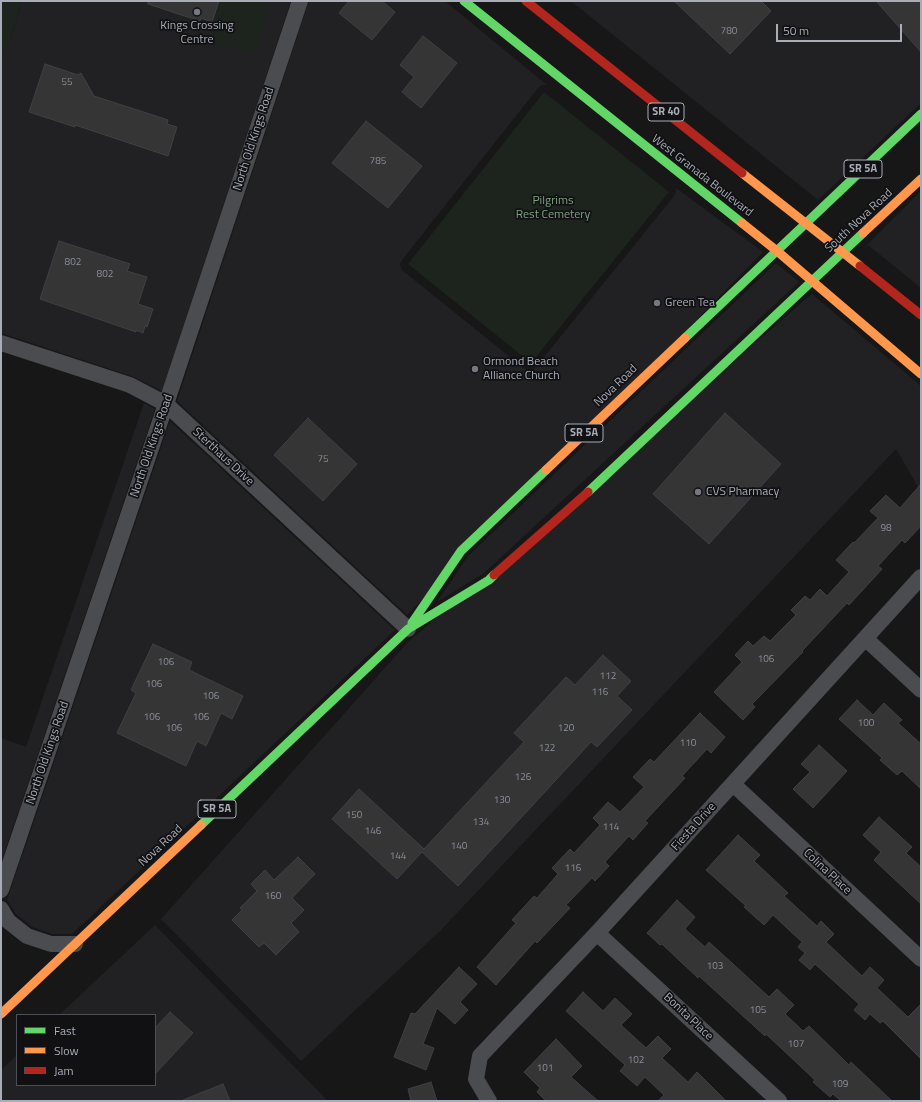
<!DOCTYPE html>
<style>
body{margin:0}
#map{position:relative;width:922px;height:1102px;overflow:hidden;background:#171717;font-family:"Titillium Web",sans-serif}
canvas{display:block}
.frame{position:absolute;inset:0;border:2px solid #a8adb8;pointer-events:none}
.legend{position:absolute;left:16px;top:1014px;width:140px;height:72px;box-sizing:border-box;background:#111113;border:1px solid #4d4f55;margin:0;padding:5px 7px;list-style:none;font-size:12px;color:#a8adb8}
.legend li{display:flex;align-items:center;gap:8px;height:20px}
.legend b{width:20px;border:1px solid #4d4f55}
.scale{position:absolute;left:776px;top:24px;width:126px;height:18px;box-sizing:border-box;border:2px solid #a8adb8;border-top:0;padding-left:5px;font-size:12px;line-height:14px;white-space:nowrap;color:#a8adb8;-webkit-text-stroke:3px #111113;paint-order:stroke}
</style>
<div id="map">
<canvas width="922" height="1102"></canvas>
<div class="frame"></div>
<ul class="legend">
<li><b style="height:5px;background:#63d668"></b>Fast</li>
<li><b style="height:5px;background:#ff974d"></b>Slow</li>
<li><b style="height:5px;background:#b3261e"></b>Jam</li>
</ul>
<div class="scale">50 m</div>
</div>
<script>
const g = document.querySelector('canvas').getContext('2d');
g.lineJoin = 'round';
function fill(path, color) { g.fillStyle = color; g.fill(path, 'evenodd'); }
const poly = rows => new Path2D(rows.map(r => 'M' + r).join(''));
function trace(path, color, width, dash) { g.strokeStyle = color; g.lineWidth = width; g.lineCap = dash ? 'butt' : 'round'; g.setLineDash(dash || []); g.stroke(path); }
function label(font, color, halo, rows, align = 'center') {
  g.font = font + ' "Titillium Web",sans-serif'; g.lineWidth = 3.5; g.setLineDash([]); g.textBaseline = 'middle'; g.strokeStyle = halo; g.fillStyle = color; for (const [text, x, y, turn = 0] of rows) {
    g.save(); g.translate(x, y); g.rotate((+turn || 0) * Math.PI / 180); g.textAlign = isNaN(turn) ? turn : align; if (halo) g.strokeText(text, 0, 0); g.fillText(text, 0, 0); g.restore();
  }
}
fill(poly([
 [22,1,291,1,162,391,134,377,1,333,1,54,10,39],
 [309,1,445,1,547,85,542,85,538,88,402,260,400,264,402,270,525,369,530,371,536,367,674,196,676,192,676,188,763,252,407,615,177,401],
 [571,1,921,1,921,103,818,200],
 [921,191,921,288,868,245,859,253],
 [776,263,799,282,484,573,437,602,468,556],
 [812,294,921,386,921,492,896,449,440,931,301,1061,161,919,408,642],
 [144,403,155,409,1,863,1,738,26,747],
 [170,421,395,630,72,934,53,934,32,927,16,914,7,900],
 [155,925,328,1101,1,1101,1,1070,17,1055,17,1085,155,1085,155,1015,59,1015]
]), '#212123');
fill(poly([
 [1,1,22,1,10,39,1,54],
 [221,1,271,1,255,54,209,40],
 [544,92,669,192,531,363,408,264]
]), '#1d241e');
const building = poly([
 [148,1,219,1,212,22,201,18,200,21,148,4,148,1],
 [349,1,382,1,395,12,372,40,339,13,349,1],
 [674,1,761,1,771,11,730,54,674,1],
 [876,1,921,1,921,52,876,1],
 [423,36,457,63,421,108,402,92,414,77,400,65,423,36],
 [45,64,78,75,81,73,94,96,168,120,167,124,177,127,168,156,75,125,75,127,29,112,45,64],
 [366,121,422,166,388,208,332,163,366,121],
 [59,241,130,264,127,271,147,277,138,304,153,309,147,327,145,326,143,333,136,330,136,332,40,299,59,241],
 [725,413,781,464,709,544,653,494,725,413],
 [308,418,357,464,323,501,274,455,308,418],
 [921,484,921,526,905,543,902,540,878,566,882,569,849,605,847,603,802,651,803,652,752,704,755,707,743,720,714,692,742,662,735,655,748,641,753,646,764,636,770,641,796,615,791,610,805,596,810,600,820,589,827,596,849,572,836,560,853,542,854,543,878,518,870,511,886,495,900,508,921,484],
 [153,644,192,662,189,670,243,696,232,719,221,713,206,746,197,741,186,766,117,733,136,693,131,690,153,644],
 [603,655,631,681,617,696,632,710,597,747,591,742,458,886,422,852,397,879,332,819,359,789,424,849,524,742,514,733,566,677,575,685,603,655],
 [857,700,873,715,884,703,902,720,898,723,921,744,921,789,902,771,897,775,880,760,882,758,839,719,857,700],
 [700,713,725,737,711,753,707,749,682,776,685,778,645,821,648,823,633,840,629,836,605,862,609,866,595,881,592,878,566,905,570,908,537,943,535,941,496,985,477,967,516,923,512,920,534,896,537,898,558,874,552,868,570,849,574,853,600,825,593,818,608,802,620,812,644,787,633,777,650,759,654,762,700,713],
 [819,745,847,771,813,808,793,789,810,772,801,764,819,745],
 [879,817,912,847,906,853,921,867,921,904,874,860,881,852,863,835,879,817],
 [738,835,760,855,754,861,788,893,784,896,817,926,821,921,834,934,826,942,862,976,870,967,884,980,877,988,908,1017,921,1004,921,1059,883,1021,880,1023,870,1014,865,1020,854,1010,859,1004,815,964,810,970,799,960,805,953,798,947,802,942,773,915,764,925,744,907,746,906,706,870,738,835],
 [298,857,315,874,292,898,304,910,291,923,299,932,276,955,264,943,259,947,232,920,242,910,240,908,257,891,251,884,265,870,274,880,298,857],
 [677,900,695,917,685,929,705,947,709,942,769,997,777,989,794,1005,785,1014,803,1031,809,1026,849,1065,851,1062,892,1101,841,1101,833,1094,830,1097,813,1082,815,1080,766,1034,765,1036,699,976,698,978,662,944,660,945,647,933,677,900],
 [459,967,477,984,460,1002,468,1010,455,1024,437,1008,423,1044,434,1048,426,1070,394,1057,411,1013,415,1014,459,967],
 [583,992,603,1011,615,998,632,1014,621,1025,646,1048,658,1036,671,1049,662,1058,688,1082,697,1072,726,1101,658,1101,664,1095,645,1077,637,1086,620,1071,625,1065,566,1011,583,992],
 [170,1012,193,1033,155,1074,155,1028,170,1012],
 [556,1039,582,1066,571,1077,598,1101,546,1101,537,1092,540,1088,524,1072,556,1039],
 [431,1082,437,1101,411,1101,408,1089,431,1082],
 [223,1084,230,1101,183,1101,183,1100,223,1084]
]);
fill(building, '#353536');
trace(building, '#3f4043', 1);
trace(poly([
 [1,343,130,385,166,404,408,629],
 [866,639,921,690],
 [733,784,921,959],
 [1,890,166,404,300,1],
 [1,909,8,921,27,936,51,944,75,944],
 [597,933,779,1101],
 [489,1101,476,1079,480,1056,597,933,921,577]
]), '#4b4c50', 16);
trace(poly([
 [464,1,742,223],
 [685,338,921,114],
 [588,492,863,233],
 [412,623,461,551,546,470],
 [201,825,408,629,489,580,494,575]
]), '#63d668', 9);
trace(poly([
 [742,173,860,266],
 [742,223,777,251,921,374],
 [863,233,921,179],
 [546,470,685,338],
 [1,1014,201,825]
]), '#ff974d', 9);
trace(poly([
 [526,1,742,173],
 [860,266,921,315],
 [494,575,588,492]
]), '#b3261e', 9);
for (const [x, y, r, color] of [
 [197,12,4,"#757880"],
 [657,303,4,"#757880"],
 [475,369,4,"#757880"],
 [698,492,4,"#757880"]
]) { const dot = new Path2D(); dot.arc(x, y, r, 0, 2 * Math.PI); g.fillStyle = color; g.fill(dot); trace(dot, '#111113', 1.5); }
label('10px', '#8b8f98', null, [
 ["780",729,32],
 ["55",67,83],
 ["785",378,162],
 ["802",73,263],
 ["802",105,275],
 ["75",323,460],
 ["98",886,529],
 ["106",766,660],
 ["106",166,663],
 ["112",608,677],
 ["106",154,685],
 ["116",600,693],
 ["106",211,697],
 ["106",152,718],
 ["106",201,718],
 ["100",866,724],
 ["106",174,729],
 ["120",566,729],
 ["110",688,744],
 ["122",547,749],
 ["126",523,778],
 ["130",502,801],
 ["150",354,816],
 ["134",481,823],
 ["114",611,828],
 ["146",373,832],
 ["140",459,847],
 ["144",398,857],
 ["116",573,869],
 ["160",273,897],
 ["103",715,967],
 ["105",758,1011],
 ["107",796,1045],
 ["102",636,1061],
 ["101",545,1069],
 ["109",840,1085]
]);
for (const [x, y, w] of [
 [666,112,36],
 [863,169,38],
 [584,433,38],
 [217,809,38]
]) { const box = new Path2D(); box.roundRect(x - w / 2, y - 9, w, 18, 3); g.fillStyle = '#111113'; g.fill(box); trace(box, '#a8adb8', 1); }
label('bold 11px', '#a8adb8', null, [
 ["SR 40",666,112],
 ["SR 5A",863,169],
 ["SR 5A",584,433],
 ["SR 5A",217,809]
]);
label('12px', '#a8adb8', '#111113', [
 ["Kings Crossing",197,26,"center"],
 ["Centre",197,40,"center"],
 ["Green Tea",665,303],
 ["Ormond Beach",483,362],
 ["Alliance Church",483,376],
 ["CVS Pharmacy",706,492]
], 'left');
label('12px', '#a8adb8', '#111113', [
 ["North Old Kings Road",254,139,-72],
 ["West Granada Boulevard",702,176,38],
 ["South Nova Road",859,221,-43],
 ["Nova Road",616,386,-44],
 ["North Old Kings Road",152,446,-71],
 ["Sterthaus Drive",223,457,43],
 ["North Old Kings Road",48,753,-71],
 ["Fiesta Drive",694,827,-48],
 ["Nova Road",161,846,-43],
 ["Colina Place",827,872,43],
 ["Bonita Place",688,1017,43]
]);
label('12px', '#7fa381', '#111113', [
 ["Pilgrims",553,201],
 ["Rest Cemetery",553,215]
]);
</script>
